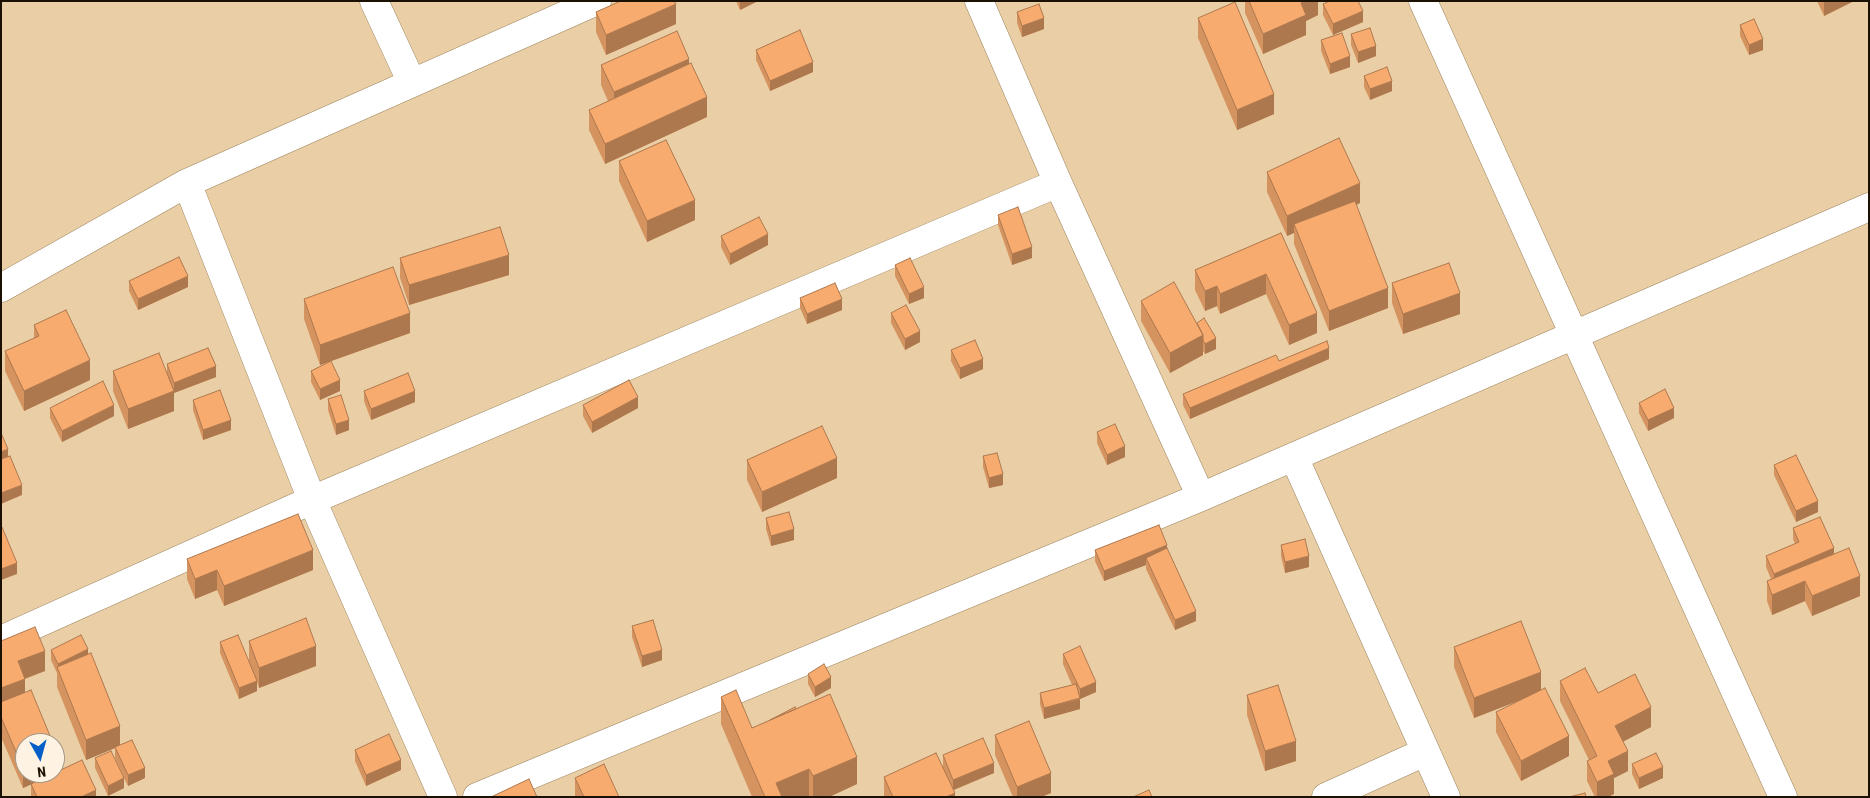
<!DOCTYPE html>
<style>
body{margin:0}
#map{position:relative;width:1870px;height:798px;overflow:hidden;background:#eacfa6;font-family:"Roboto Condensed",sans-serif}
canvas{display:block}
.frame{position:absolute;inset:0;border:2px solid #1a1103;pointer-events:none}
.north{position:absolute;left:15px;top:733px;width:50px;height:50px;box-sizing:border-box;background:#fef3e2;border:1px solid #a39989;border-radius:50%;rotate:173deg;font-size:14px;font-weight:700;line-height:20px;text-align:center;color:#1a1103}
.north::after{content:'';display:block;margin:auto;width:18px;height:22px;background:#045ec7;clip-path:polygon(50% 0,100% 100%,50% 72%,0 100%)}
</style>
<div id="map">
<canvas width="1870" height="798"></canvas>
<div class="frame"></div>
<div class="north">N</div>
</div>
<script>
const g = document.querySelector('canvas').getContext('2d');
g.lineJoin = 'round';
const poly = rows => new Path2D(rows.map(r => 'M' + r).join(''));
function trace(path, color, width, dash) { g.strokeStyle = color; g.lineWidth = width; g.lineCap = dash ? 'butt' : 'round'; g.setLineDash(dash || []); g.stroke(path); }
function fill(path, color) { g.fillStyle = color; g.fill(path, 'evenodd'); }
const minor = poly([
 [374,1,412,83],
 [979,1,1058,183,1201,497],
 [1423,1,1783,797],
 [187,183,312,500,443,797],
 [1,288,187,183,597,1],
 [1294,457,1446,797],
 [1,640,312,500,1058,183],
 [477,797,1201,497,1869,207],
 [1326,797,1425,752]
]);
trace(minor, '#9c835d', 29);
trace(minor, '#fff', 28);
fill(poly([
 [736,1,758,1,740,10],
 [1245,1,1318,1,1318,15,1306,21,1306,35,1263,54,1245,13],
 [1817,1,1854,1,1824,16],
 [1323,4,1363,22,1333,35,1323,15],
 [596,12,676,24,606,55,596,32],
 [1017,12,1044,29,1022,37,1017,23],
 [1198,18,1274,114,1237,130,1198,38],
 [1740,25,1763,50,1749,55,1740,36],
 [1351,34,1376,56,1358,63,1351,45],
 [1321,40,1350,67,1330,74,1321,51],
 [756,50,813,72,770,91,756,60],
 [689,64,707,117,605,164,589,130,589,110,608,101,601,85,601,65],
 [1364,76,1392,91,1370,100,1364,87],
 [619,161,695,220,647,242,619,181],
 [1267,172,1360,203,1356,205,1388,308,1329,331,1294,244,1294,233,1287,236,1267,192],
 [998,215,1032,258,1012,265,998,225],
 [1281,233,1317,333,1289,345,1266,294,1220,314,1217,306,1205,311,1195,290,1195,270],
 [721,236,768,245,730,265,721,247],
 [400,258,509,275,409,305,400,278],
 [895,265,924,298,909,304,895,276],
 [129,281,188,287,138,310,129,291],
 [1392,283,1460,314,1403,334,1392,303],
 [800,298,842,310,807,324,800,308],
 [304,299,410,333,331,361,340,391,320,400,311,382,311,371,331,361,320,365,304,319],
 [1141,301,1197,323,1216,349,1205,354,1203,351,1203,355,1170,373,1141,321],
 [891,313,920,342,905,350,891,323],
 [34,325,90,380,24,411,5,371,5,351,34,338],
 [951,350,983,369,960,379,951,361],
 [1329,359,1190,419,1183,405,1183,394,1279,361],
 [167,364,216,377,174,393,174,411,128,429,113,391,113,371,167,373],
 [364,391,415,402,371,420,364,401],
 [328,399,349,430,336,435,328,410],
 [193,400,231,430,203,440,193,410],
 [1639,403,1674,418,1648,431,1639,413],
 [583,405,638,408,592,433,583,416],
 [50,408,114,416,62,442,50,418],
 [1097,432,1125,457,1107,465,1097,443],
 [983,456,1003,485,989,488,983,467],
 [747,460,837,478,762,512,747,480],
 [1774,465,1818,512,1796,522,1774,475],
 [766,518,794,540,771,546,766,529],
 [1793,528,1834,554,1860,596,1812,616,1805,601,1772,615,1767,601,1767,581,1771,579,1766,567,1766,556,1795,544,1793,539],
 [1281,545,1309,567,1285,573,1281,556],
 [1167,549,1196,621,1175,630,1146,569,1146,565,1104,581,1095,561,1095,550],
 [187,559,313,570,224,606,217,590,195,599,187,579],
 [632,626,662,660,642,667,632,637],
 [1,641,45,671,25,679,25,693,57,771,96,797,31,797,31,784,23,788,1,737],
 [249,641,316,666,259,688,257,682,257,691,239,699,220,653,220,642,249,660],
 [1454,647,1541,690,1569,756,1521,781,1496,732,1496,712,1518,701,1474,718,1454,667],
 [51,650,88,655,120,745,145,778,128,786,124,778,124,788,108,796,95,768,95,758,124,777,115,758,115,748,86,760,57,687,57,673,51,660],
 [1063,654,1096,692,1080,699,1080,709,1044,719,1040,704,1040,693,1072,685,1063,664],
 [808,674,831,688,815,697,808,684],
 [1560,681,1598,693,1651,727,1623,741,1628,771,1614,778,1614,794,1608,797,1595,797,1587,781,1587,761,1589,760,1560,701],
 [1247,695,1296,761,1265,771,1247,715],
 [721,697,752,728,796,709,857,784,829,797,752,797,721,724],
 [995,735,1051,793,1041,797,1013,797,995,755],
 [355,750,401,770,366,786,355,761],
 [943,755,994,773,954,790,955,797,884,797,884,777,943,766],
 [1632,764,1663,778,1639,789,1632,774],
 [575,778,619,797,575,797]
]), '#d5935f');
fill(poly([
 [740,1,758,1,740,10],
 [1304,1,1318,1,1318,15,1306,21,1306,35,1263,54,1263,34,1301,3],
 [1824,1,1854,1,1824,16],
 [676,4,676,24,606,55,606,35],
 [1363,11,1363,22,1333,35,1333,24],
 [1044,18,1044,29,1022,37,1022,26],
 [1763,39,1763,50,1749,55,1749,45],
 [1376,46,1376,56,1358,63,1358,52],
 [1350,56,1350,67,1330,74,1330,64],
 [689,59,689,79,614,112,614,92],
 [813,62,813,72,770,91,770,81],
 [1392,81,1392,91,1370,100,1370,89],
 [1274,94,1274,114,1237,130,1237,110],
 [707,97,707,117,605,164,605,144],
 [1360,183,1360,203,1298,232,1294,224,1294,233,1287,236,1287,216],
 [695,200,695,220,647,242,647,221],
 [768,234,768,245,730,265,730,254],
 [1032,247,1032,258,1012,265,1012,254],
 [509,255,509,275,409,305,409,285],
 [1266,274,1266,294,1220,314,1220,294],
 [188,276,188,287,138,310,138,299],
 [1217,286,1217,306,1205,311,1205,291],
 [924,287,924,298,909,304,909,294],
 [1388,288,1388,308,1329,331,1329,311],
 [1460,293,1460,314,1403,334,1403,314],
 [842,299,842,310,807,324,807,314],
 [410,313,410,333,320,365,320,345],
 [1317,313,1317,333,1289,345,1289,325],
 [920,331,920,342,905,350,905,339],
 [1203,335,1203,355,1170,373,1170,353],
 [1216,338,1216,349,1205,354,1205,344],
 [1329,348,1329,359,1190,419,1190,408],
 [983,359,983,369,960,379,960,368],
 [90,360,90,380,24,411,24,391],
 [216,366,216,377,174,393,174,411,128,429,128,409,174,391,174,383],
 [340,380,340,391,320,400,320,389],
 [415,391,415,402,371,420,371,409],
 [638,397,638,408,592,433,592,422],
 [114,405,114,416,62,442,62,431],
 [1674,408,1674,418,1648,431,1648,420],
 [231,420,231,430,203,440,203,430],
 [349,420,349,430,336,435,336,424],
 [1125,446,1125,457,1107,465,1107,455],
 [8,449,8,460,1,462,1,452],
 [837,458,837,478,762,512,762,492],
 [1003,474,1003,485,989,488,989,478],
 [22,485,22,495,1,504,1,493],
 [1818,501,1818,512,1796,522,1796,511],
 [794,529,794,540,771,546,771,536],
 [1167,545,1167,556,1146,558,1146,565,1104,581,1104,571],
 [1834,548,1834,559,1774,585,1774,574],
 [313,550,313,570,224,606,224,586],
 [1309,556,1309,567,1285,573,1285,562],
 [17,563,17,574,1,580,1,569],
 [217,570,217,590,195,599,195,579],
 [1860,576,1860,596,1812,616,1812,596],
 [1805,581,1805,601,1772,615,1772,595],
 [1196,611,1196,621,1175,630,1175,620],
 [316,646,316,666,259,688,259,668],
 [88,649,88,659,58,668,58,664],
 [662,650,662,660,642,667,642,656],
 [45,651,45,671,18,681,18,661],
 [1541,672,1541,692,1474,718,1474,698],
 [831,677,831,688,815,697,815,687],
 [25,679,25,699,1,708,1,688],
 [257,681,257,691,239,699,239,688],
 [1096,682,1096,692,1080,699,1080,709,1044,719,1044,708,1080,699,1080,689],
 [1651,707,1651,727,1615,746,1615,726],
 [120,726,120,746,86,760,86,740],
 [1569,736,1569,756,1521,781,1521,761],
 [1296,741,1296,761,1265,771,1265,751],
 [1628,751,1628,771,1614,778,1614,794,1608,797,1597,797,1597,782,1608,761],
 [57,753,57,773,23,788,23,768,25,767,25,773,55,773,55,754],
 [857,757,857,784,829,797,813,797,813,776],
 [401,760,401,770,366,786,366,775],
 [994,763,994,773,953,790,953,780],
 [1663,767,1663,778,1639,789,1639,778],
 [145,768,145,778,128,786,128,775],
 [809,769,809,796,776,797,776,783],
 [1051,773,1051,793,1041,797,1017,797,1017,787],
 [124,778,124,788,108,796,108,786],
 [96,790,96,797,81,797],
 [955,793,955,797,946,797]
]), '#ae784e');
const building = poly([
 [621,1,674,1,676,4,606,35,596,12,621,1],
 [1249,1,1304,1,1301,3,1306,15,1263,34,1249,1],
 [1330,1,1358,1,1363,11,1333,24,1323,4,1330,1],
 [1235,2,1274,94,1237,110,1198,18,1235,2],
 [1039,4,1044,18,1022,26,1017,12,1039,4],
 [1754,19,1763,39,1749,45,1740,25,1754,19],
 [1370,28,1376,46,1358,52,1351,34,1370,28],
 [800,30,813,62,770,81,756,50,800,30],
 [677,31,689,59,614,92,601,65,677,31],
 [1342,33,1350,56,1330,64,1321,40,1342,33],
 [691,63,707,97,605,144,589,110,691,63],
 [1387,67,1392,81,1370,89,1364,76,1387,67],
 [1339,138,1360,183,1287,216,1267,172,1339,138],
 [666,140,695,200,647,221,619,161,666,140],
 [1355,201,1388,288,1329,311,1294,224,1355,201],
 [1018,207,1032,247,1012,254,998,215,1018,207],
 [759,217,768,234,730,254,721,236,759,217],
 [500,227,509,255,409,285,400,258,500,227],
 [1281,233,1317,313,1289,325,1266,274,1220,294,1217,286,1205,291,1195,270,1281,233],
 [179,257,188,276,138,299,129,281,179,257],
 [910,258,924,287,909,294,895,265,910,258],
 [1449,263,1460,293,1403,314,1392,283,1449,263],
 [393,267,410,313,320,345,304,299,393,267],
 [1174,282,1203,335,1170,353,1141,301,1174,282],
 [835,283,842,299,807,314,800,298,835,283],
 [906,305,920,331,905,339,891,313,906,305],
 [66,310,90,360,24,391,5,351,39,336,34,325,66,310],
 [1204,318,1216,338,1205,344,1203,340,1203,335,1197,323,1204,318],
 [975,340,983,359,960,368,951,350,975,340],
 [1327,341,1329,348,1190,408,1183,394,1276,355,1279,361,1327,341],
 [208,348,216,366,174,383,167,364,208,348],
 [159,353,174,391,128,409,113,371,159,353],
 [331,361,340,380,320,389,311,371,331,361],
 [408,373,415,391,371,409,364,391,408,373],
 [629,380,638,397,592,422,583,405,629,380],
 [103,381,114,405,62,431,50,408,103,381],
 [1665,389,1674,408,1648,420,1639,403,1665,389],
 [220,390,231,420,203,430,193,400,220,390],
 [341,395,349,420,336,424,328,399,341,395],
 [1115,424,1125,446,1107,455,1097,432,1115,424],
 [822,426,837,458,762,492,747,460,822,426],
 [1,433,8,449,1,452,1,433],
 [997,453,1003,474,989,478,983,456,997,453],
 [1796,455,1818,501,1796,511,1774,465,1796,455],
 [10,456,22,485,1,493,1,459,10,456],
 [789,512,794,529,771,536,766,518,789,512],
 [298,514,313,550,224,586,217,570,195,579,187,559,298,514],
 [1820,517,1834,548,1774,574,1766,556,1799,542,1793,528,1820,517],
 [1159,525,1167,545,1104,571,1095,550,1159,525],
 [1,527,2,527,17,563,1,569,1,527],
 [1305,539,1309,556,1285,562,1281,545,1305,539],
 [1167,548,1196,611,1175,620,1146,558,1167,548],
 [1849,548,1860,576,1812,596,1805,581,1772,595,1767,581,1849,548],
 [306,618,316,646,259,668,249,641,306,618],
 [653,620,662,650,642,656,632,626,653,620],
 [1521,621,1541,672,1474,698,1454,647,1521,621],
 [35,627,45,651,18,661,25,679,1,688,1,641,35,627],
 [81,635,88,649,58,664,51,650,81,635],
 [238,635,257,681,239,688,220,642,238,635],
 [1080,646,1096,682,1080,689,1063,654,1080,646],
 [91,653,120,726,86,740,57,667,91,653],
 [824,664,831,677,815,687,808,674,824,664],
 [1585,668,1598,693,1635,674,1651,707,1615,726,1628,751,1608,761,1614,774,1597,782,1587,761,1597,756,1560,681,1585,668],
 [1076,684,1080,698,1044,708,1040,693,1076,684],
 [1278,685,1296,741,1265,751,1247,695,1278,685],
 [1545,688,1569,736,1521,761,1496,712,1545,688],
 [31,690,53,743,25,743,25,767,23,768,1,717,1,702,31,690],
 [736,690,752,728,830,694,857,757,813,776,809,769,776,783,782,797,765,797,721,697,736,690],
 [795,707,796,709,770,720,795,707],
 [1029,721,1051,773,1017,787,995,735,1029,721],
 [389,734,401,760,366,775,355,750,389,734],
 [983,738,994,763,953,780,943,755,983,738],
 [132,740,145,768,128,775,115,747,132,740],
 [55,747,57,753,55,754,55,747],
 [111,751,124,778,108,786,95,758,111,751],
 [936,753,955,793,946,797,893,797,884,777,936,753],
 [1656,753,1663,767,1639,778,1632,764,1656,753],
 [82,760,96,790,81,797,37,797,31,784,82,760],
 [604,764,619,797,584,797,575,778,604,764],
 [529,779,537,797,491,797,529,779],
 [1149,790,1152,797,1133,797,1149,790],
 [1585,793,1586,797,1569,797,1585,793]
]);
fill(building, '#f8ab6f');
trace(building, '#ae784e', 1);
</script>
